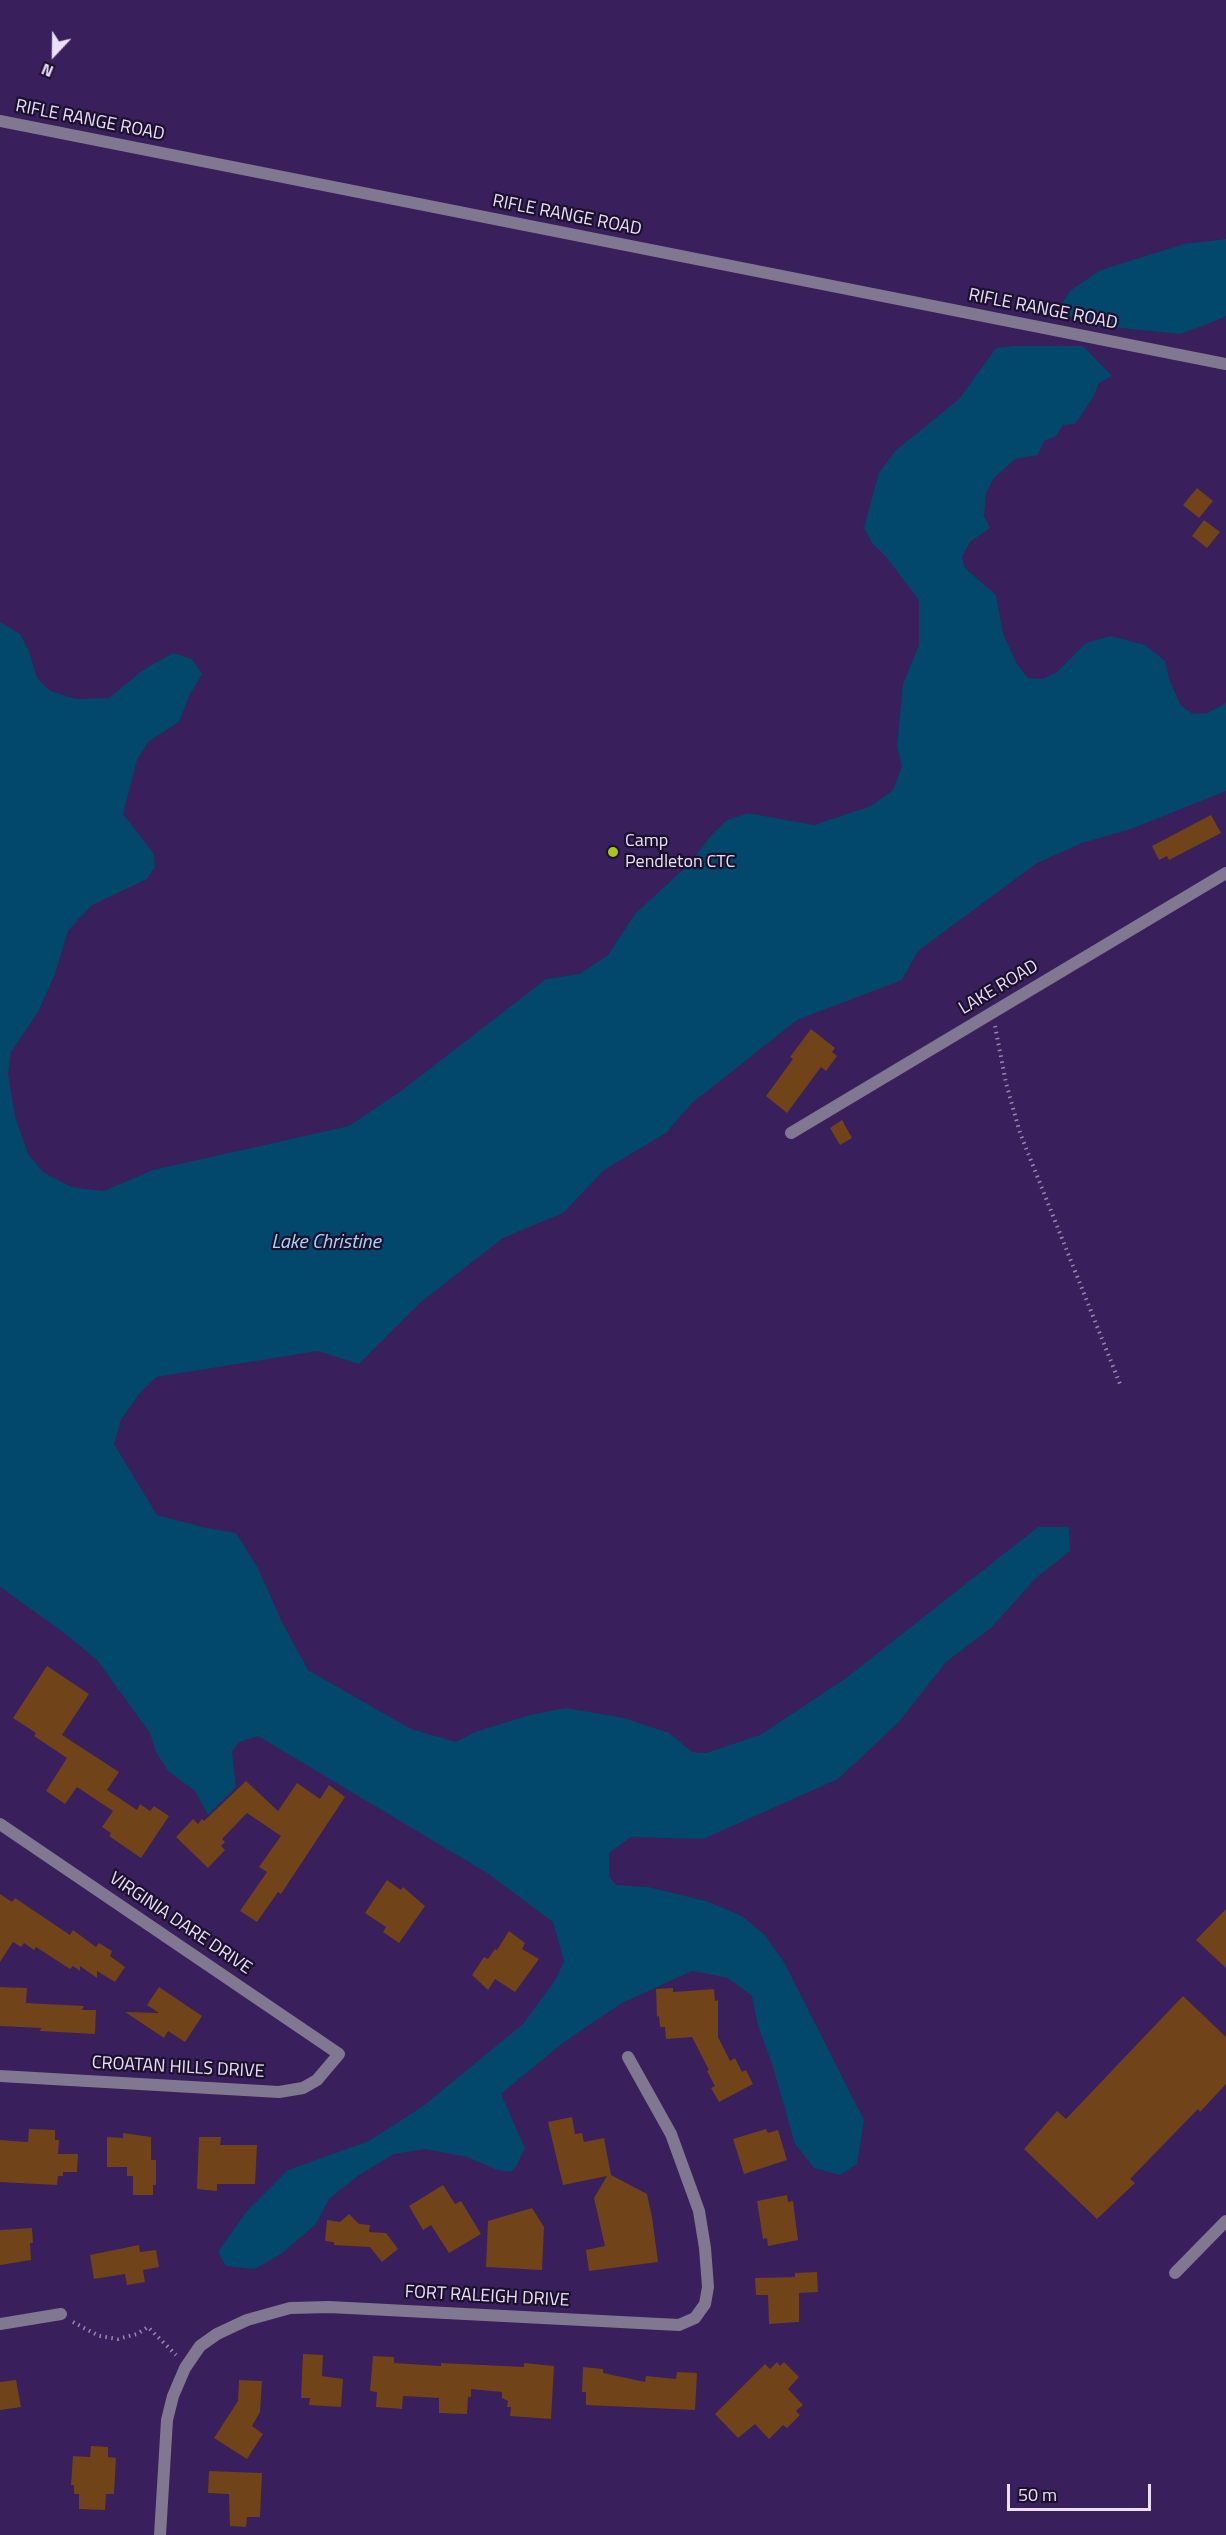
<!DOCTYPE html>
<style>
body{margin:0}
#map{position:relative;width:1226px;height:2535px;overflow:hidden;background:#391f5b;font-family:"Titillium Web",sans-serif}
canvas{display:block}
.north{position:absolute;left:24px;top:24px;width:60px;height:60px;-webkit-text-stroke:4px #1c112b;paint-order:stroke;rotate:202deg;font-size:16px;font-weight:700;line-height:24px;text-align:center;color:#eae0fe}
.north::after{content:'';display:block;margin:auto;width:21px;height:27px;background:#eae0fe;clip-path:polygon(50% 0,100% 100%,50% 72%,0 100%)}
.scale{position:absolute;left:1007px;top:2484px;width:144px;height:27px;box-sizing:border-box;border:3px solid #eae0fe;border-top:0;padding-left:8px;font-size:18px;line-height:21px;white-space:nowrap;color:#eae0fe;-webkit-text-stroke:4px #1c112b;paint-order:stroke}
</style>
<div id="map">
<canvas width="1226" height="2535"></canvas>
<div class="north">N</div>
<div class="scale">50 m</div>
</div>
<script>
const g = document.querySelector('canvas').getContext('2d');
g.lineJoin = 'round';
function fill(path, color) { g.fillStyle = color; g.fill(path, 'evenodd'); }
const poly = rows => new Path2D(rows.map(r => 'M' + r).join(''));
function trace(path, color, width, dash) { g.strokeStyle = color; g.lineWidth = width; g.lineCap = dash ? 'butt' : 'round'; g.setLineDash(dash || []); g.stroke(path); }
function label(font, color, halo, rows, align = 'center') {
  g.font = font + ' "Titillium Web",sans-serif'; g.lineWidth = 4.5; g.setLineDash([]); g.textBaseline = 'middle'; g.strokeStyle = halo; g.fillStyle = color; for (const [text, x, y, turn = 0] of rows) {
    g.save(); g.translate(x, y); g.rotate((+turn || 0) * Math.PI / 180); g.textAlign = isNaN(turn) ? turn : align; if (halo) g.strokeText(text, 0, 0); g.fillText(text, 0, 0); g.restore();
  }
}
fill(poly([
 [1226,239,1226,316,1208,324,1180,334,1102,326,1056,312,1071,290,1101,270,1184,244],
 [1014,346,1083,346,1112,376,1098,384,1094,396,1075,424,1063,425,1056,436,1044,441,1038,455,1015,459,994,478,986,493,984,516,990,528,970,542,962,557,965,568,996,595,1003,634,1017,664,1028,678,1043,679,1057,672,1086,643,1111,636,1145,645,1165,661,1169,679,1181,706,1193,714,1207,713,1226,703,1226,791,1131,829,1082,843,1037,863,918,951,902,980,797,1020,691,1104,666,1133,604,1170,563,1213,503,1238,421,1302,359,1364,318,1351,156,1377,139,1394,121,1420,114,1444,157,1515,206,1528,236,1533,258,1568,282,1622,308,1670,411,1729,456,1742,475,1732,530,1715,566,1708,624,1718,669,1733,692,1752,706,1753,760,1735,846,1678,1038,1527,1069,1527,1070,1551,1036,1578,991,1628,946,1662,898,1723,838,1779,703,1839,631,1837,609,1853,609,1876,616,1885,648,1887,706,1901,742,1916,764,1934,784,1962,864,2120,857,2164,840,2175,814,2168,795,2144,772,2064,758,2026,752,1996,728,1978,692,1971,622,2003,564,2042,501,2094,525,2148,517,2165,511,2172,497,2170,467,2157,425,2149,394,2154,359,2175,329,2199,316,2224,281,2254,255,2269,226,2266,218,2252,246,2212,288,2170,369,2141,423,2106,523,2024,556,1979,564,1961,553,1922,487,1873,258,1736,239,1742,232,1752,236,1787,208,1815,195,1791,168,1771,156,1752,150,1733,97,1660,63,1632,0,1587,0,622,20,634,29,651,37,678,50,691,76,699,109,698,143,670,173,653,192,659,202,674,189,696,179,722,148,742,137,760,123,814,154,854,155,867,147,879,92,905,68,931,55,974,38,1012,11,1052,8,1074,15,1116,28,1154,43,1172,71,1187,104,1191,153,1170,349,1126,401,1091,546,979,580,974,608,955,635,914,690,863,709,838,727,820,748,813,814,825,871,806,893,790,902,766,897,746,903,684,919,645,919,600,886,557,872,543,864,528,873,494,879,473,895,451,959,399,996,348]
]), '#02476c');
fill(poly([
 [1197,488,1213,501,1199,518,1183,505],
 [1204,520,1220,532,1207,548,1192,536],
 [1211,815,1221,833,1169,860,1167,856,1159,860,1152,846],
 [811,1029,835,1048,832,1052,837,1056,826,1071,821,1067,787,1113,766,1096,793,1059,790,1057],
 [842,1120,852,1138,840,1145,830,1128],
 [47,1666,89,1694,62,1735,119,1772,107,1790,137,1810,140,1804,150,1811,154,1806,169,1816,141,1858,109,1836,111,1833,102,1827,113,1811,77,1787,65,1804,46,1791,67,1758,34,1736,36,1733,13,1718],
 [246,1781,278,1811,297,1783,320,1799,329,1785,345,1797,281,1894,278,1892,257,1922,240,1911,267,1872,259,1867,281,1836,247,1813,222,1839,225,1842,221,1846,225,1850,208,1868,176,1837,193,1819,198,1824,202,1819,204,1821],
 [387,1880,401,1890,403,1887,425,1906,399,1943,383,1932,386,1927,365,1913],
 [0,1894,12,1902,15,1898,70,1935,73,1930,96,1947,99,1943,112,1951,110,1956,125,1967,115,1982,97,1971,97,1978,80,1966,80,1971,73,1966,70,1969,36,1947,34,1950,24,1943,21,1947,13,1942,0,1962],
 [1226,1909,1226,1968,1196,1940],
 [509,1931,525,1943,522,1949,539,1959,515,1992,495,1979,488,1990,472,1975,484,1957,488,1959,495,1949,497,1950],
 [0,1987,27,1988,26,2003,84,2006,82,2010,96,2010,95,2034,40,2031,41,2028,0,2026],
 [159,1987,202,2016,185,2042,168,2031,164,2038,125,2012,159,2013,147,2005],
 [673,1988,673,1992,714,1989,715,2001,718,2000,718,2037,730,2061,735,2058,742,2072,746,2070,753,2084,719,2102,711,2088,715,2086,707,2071,709,2070,692,2037,666,2039,665,2027,660,2027,659,2016,657,2017,656,1989],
 [1183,1996,1226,2037,1226,2084,1200,2112,1198,2109,1130,2179,1135,2183,1097,2219,1024,2149,1057,2111,1066,2119],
 [572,2117,575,2134,582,2133,584,2142,604,2138,611,2175,647,2194,652,2217,658,2262,589,2271,586,2250,605,2246,594,2198,607,2176,563,2185,548,2122],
 [29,2129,55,2130,55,2140,59,2140,58,2154,78,2154,77,2172,63,2172,63,2176,58,2176,57,2185,0,2182,0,2140,28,2142],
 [766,2129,768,2133,778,2130,787,2160,744,2174,733,2139],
 [123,2133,151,2137,151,2160,156,2160,156,2185,153,2185,153,2195,133,2195,133,2176,127,2176,127,2167,107,2167,107,2137,123,2138],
 [199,2137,221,2137,220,2145,257,2145,255,2184,217,2184,217,2191,197,2189],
 [443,2185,455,2204,461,2201,481,2234,449,2253,431,2225,423,2230,409,2206],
 [787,2195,788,2202,793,2201,798,2240,768,2246,767,2238,763,2239,757,2201],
 [532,2208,544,2227,542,2270,486,2267,488,2221],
 [349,2214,359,2224,370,2225,369,2232,386,2233,398,2249,382,2262,370,2247,334,2245,334,2242,325,2241,327,2220,340,2222],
 [32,2228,33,2243,30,2243,31,2260,0,2265,0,2230],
 [139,2245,140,2252,156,2250,159,2267,143,2270,145,2282,127,2285,125,2274,94,2279,90,2255],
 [817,2272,818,2292,799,2293,799,2322,769,2324,768,2295,756,2295,755,2278,795,2277,795,2273],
 [303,2354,323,2355,322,2376,343,2379,341,2407,309,2405,310,2398,301,2398],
 [373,2356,394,2357,394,2363,441,2366,441,2363,524,2367,524,2363,554,2366,551,2419,510,2416,511,2407,507,2407,508,2401,502,2398,502,2392,471,2389,471,2397,468,2397,467,2414,439,2413,439,2398,403,2396,402,2409,376,2407,377,2392,370,2391],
 [777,2362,780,2366,784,2362,799,2377,788,2389,803,2405,796,2411,800,2415,787,2428,783,2425,769,2439,755,2424,738,2438,715,2414,765,2364,770,2369],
 [583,2367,603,2369,603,2373,645,2382,646,2376,676,2379,677,2372,697,2373,695,2410,586,2405,586,2392,582,2392],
 [16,2380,21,2407,0,2410,0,2382],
 [239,2380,262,2381,260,2412,252,2426,263,2434,247,2459,214,2438,238,2401],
 [91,2446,108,2447,108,2457,116,2458,114,2494,106,2494,105,2510,79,2509,79,2494,74,2494,74,2485,71,2485,73,2456,90,2457],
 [209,2471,262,2473,260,2517,247,2517,246,2527,230,2526,229,2494,208,2493]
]), '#704319');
trace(poly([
 [995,1026,1006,1083,1020,1133,1120,1384],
 [73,2322,99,2336,118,2339,137,2334,148,2327,176,2355]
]), '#9887b3', 4, [1.5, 4.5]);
trace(poly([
 [0,121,1226,364],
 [791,1133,1226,873],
 [0,1824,339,2054,317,2080,303,2088,279,2092,0,2076],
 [1175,2273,1226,2221],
 [0,2324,61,2314],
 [160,2535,167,2420,173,2396,185,2368,200,2346,217,2334,247,2320,290,2308,329,2307,679,2325,695,2318,705,2304,708,2287,705,2248,699,2211,671,2134,628,2057]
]), '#807790', 12);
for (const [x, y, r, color] of [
 [613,852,6,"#a8c71c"]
]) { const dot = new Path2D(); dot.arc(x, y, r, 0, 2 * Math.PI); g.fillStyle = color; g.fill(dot); trace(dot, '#1c112b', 2); }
label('18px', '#eae0fe', '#1c112b', [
 ["RIFLE RANGE ROAD",90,121,11],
 ["RIFLE RANGE ROAD",567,216,11],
 ["RIFLE RANGE ROAD",1043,310,11],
 ["LAKE ROAD",999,988,-31],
 ["VIRGINIA DARE DRIVE",180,1924,34],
 ["CROATAN HILLS DRIVE",178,2068,3],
 ["FORT RALEIGH DRIVE",487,2297,3]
]);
label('18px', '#eae0fe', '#1c112b', [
 ["Camp",625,842],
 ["Pendleton CTC",625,863]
], 'left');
label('italic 20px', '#a7d7fa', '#1c112b', [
 ["Lake Christine",326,1243]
]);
</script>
